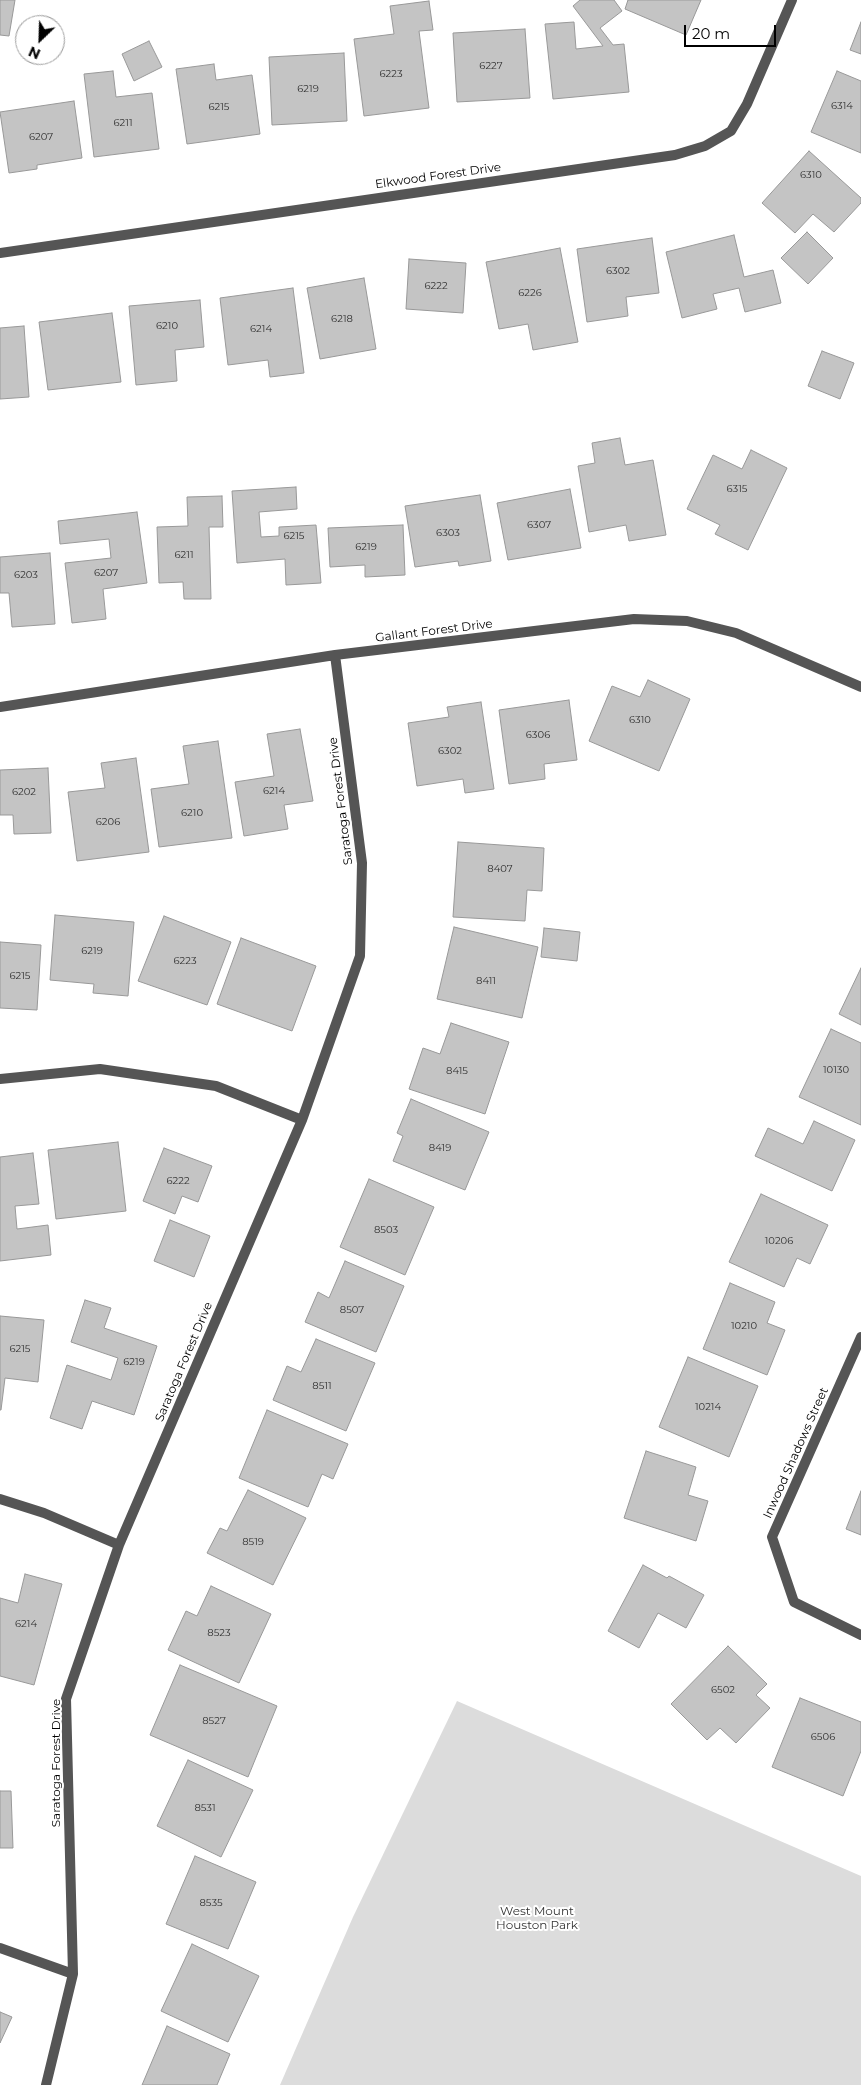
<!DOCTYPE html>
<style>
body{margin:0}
#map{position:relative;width:861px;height:2085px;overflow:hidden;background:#fff;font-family:Montserrat,sans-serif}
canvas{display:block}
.north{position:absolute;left:15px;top:15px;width:50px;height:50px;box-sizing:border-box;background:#fff;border:1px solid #999;border-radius:50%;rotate:204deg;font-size:14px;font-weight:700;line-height:20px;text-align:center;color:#000}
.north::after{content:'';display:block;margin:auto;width:18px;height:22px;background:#000;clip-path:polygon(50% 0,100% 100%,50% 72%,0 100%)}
.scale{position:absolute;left:684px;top:25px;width:92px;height:22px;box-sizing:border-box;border:2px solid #000;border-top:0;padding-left:6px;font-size:15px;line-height:18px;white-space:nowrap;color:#000;-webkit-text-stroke:4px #fff;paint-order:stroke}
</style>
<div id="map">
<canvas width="861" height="2085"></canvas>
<div class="north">N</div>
<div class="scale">20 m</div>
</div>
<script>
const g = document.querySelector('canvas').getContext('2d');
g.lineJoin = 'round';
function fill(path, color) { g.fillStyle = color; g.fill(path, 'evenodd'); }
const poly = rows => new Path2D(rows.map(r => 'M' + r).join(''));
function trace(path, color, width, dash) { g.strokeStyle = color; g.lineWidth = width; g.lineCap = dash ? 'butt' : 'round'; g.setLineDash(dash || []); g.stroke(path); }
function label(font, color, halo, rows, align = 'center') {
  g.font = font + ' Montserrat,sans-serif'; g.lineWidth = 4; g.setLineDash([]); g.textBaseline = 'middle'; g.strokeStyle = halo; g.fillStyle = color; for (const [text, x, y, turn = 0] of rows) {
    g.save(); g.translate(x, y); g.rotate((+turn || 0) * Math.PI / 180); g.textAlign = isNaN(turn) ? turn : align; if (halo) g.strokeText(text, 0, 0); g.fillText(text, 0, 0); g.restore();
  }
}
fill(poly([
 [457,1701,861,1876,861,2085,280,2085,353,1917]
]), '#dcdcdc');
const building = poly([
 [0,0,15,0,9,36,0,35,0,0],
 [580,0,614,0,622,11,600,28,613,45,624,44,629,92,553,99,545,24,574,22,576,49,603,46,573,6,580,0],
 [628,0,701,0,686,35,625,9,628,0],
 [429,1,433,30,419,31,429,108,364,116,354,39,394,34,390,6,429,1],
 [861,22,861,54,850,50,861,22],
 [525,29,530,98,457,102,453,33,525,29],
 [149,41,162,67,134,81,122,54,149,41],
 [344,53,347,121,272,125,269,57,344,53],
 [214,64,216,80,252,75,260,134,187,144,176,69,214,64],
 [113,71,116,97,152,93,159,149,94,157,84,74,113,71],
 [837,71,861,81,861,153,811,132,837,71],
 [74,101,82,158,37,165,37,169,9,173,0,112,74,101],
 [809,151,861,198,861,203,834,232,813,214,795,233,762,203,809,151],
 [807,232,833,258,808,284,781,258,807,232],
 [734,235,744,277,773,270,781,303,745,312,739,288,713,294,717,309,682,318,666,252,734,235],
 [652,238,659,293,626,297,628,316,587,322,577,249,652,238],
 [560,248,578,342,533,350,528,324,499,329,486,262,560,248],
 [409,259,466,263,463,313,406,309,409,259],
 [364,278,376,349,320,359,307,288,364,278],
 [293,288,304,373,270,377,268,360,228,365,220,298,293,288],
 [200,300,204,347,175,350,177,381,136,385,129,306,200,300],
 [112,313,121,382,48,390,39,322,112,313],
 [24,326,29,397,0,399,0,328,24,326],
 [822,351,854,363,840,399,808,386,822,351],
 [620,438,625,465,653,460,666,535,629,541,626,525,589,532,578,466,595,463,592,443,620,438],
 [751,450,787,468,748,550,715,534,720,525,687,509,713,455,742,469,751,450],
 [296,487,297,509,259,512,261,537,279,536,279,527,316,525,321,583,286,585,285,559,237,563,232,491,296,487],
 [570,489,581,548,508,560,497,503,570,489],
 [480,495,491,561,459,566,458,561,415,567,405,506,480,495],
 [222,496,223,527,209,527,211,599,184,599,183,582,159,583,157,527,188,526,187,497,222,496],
 [137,512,147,583,103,589,106,619,72,623,65,563,111,558,109,539,60,544,58,521,137,512],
 [403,525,405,575,365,577,365,565,330,567,328,528,403,525],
 [50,553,55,624,12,627,9,593,0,593,0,557,50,553],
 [648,680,690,699,659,771,589,741,612,686,640,697,648,680],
 [569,700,577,760,544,764,545,779,509,784,499,710,569,700],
 [481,702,494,789,465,793,463,779,417,786,408,723,449,717,447,707,481,702],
 [300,729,313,801,284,805,288,829,244,836,235,782,274,776,267,734,300,729],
 [218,741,232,838,159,847,151,789,189,784,183,746,218,741],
 [136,758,149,852,77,861,68,792,105,788,101,763,136,758],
 [48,768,51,833,14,834,13,815,0,815,0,770,48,768],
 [458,842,544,848,542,891,527,890,525,921,453,917,458,842],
 [55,915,134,922,128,996,93,993,94,984,50,980,55,915],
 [164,916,231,942,207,1005,138,981,164,916],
 [454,927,538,947,522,1018,437,999,454,927],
 [544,928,580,932,577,961,541,957,544,928],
 [241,938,316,966,292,1031,217,1004,241,938],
 [0,942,41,945,37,1010,0,1008,0,942],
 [861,968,861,1025,839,1014,861,968],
 [451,1023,509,1042,485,1114,409,1089,423,1048,440,1054,451,1023],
 [831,1029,861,1043,861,1125,799,1097,831,1029],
 [411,1099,489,1132,465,1190,393,1161,403,1136,397,1133,411,1099],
 [814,1121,855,1140,832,1191,755,1156,768,1128,803,1144,814,1121],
 [118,1142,126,1211,56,1219,48,1150,118,1142],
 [164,1148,212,1166,198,1202,182,1196,175,1214,143,1201,164,1148],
 [33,1153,39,1204,15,1206,17,1229,48,1225,51,1255,0,1261,0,1157,33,1153],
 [369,1179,434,1207,405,1275,340,1247,369,1179],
 [761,1194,828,1225,810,1264,797,1258,784,1287,729,1262,761,1194],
 [170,1220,210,1236,194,1277,154,1261,170,1220],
 [345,1261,404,1286,376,1352,305,1322,318,1292,329,1298,345,1261],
 [730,1283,775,1302,767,1323,785,1330,767,1375,703,1349,730,1283],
 [85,1300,111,1308,104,1328,157,1346,134,1415,92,1401,82,1429,50,1418,67,1365,111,1380,118,1358,71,1342,85,1300],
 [0,1316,44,1320,38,1382,5,1378,1,1410,0,1410,0,1316],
 [316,1339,375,1363,346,1431,273,1400,287,1366,301,1372,316,1339],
 [688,1357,758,1386,729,1457,659,1427,688,1357],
 [267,1410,348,1444,333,1479,322,1474,308,1507,239,1478,267,1410],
 [646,1451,696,1467,688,1495,708,1501,696,1541,624,1518,646,1451],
 [248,1490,306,1518,273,1585,207,1553,220,1528,227,1531,248,1490],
 [861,1491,861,1535,846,1529,861,1491],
 [643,1565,667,1578,669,1576,704,1595,686,1628,658,1613,639,1648,608,1631,643,1565],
 [25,1574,62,1584,34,1685,0,1676,0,1598,18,1603,25,1574],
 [211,1586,271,1614,239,1683,168,1650,186,1611,197,1616,211,1586],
 [728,1646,767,1684,756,1695,770,1708,736,1743,720,1728,707,1740,671,1704,728,1646],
 [180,1665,277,1706,248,1777,150,1735,180,1665],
 [800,1698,861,1722,861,1751,843,1796,772,1767,800,1698],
 [188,1760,253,1790,221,1857,157,1826,188,1760],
 [0,1791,11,1791,13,1848,0,1848,0,1791],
 [195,1856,256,1882,228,1949,166,1924,195,1856],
 [192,1944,259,1976,228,2042,161,2011,192,1944],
 [0,2012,12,2017,0,2043,0,2012],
 [167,2026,230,2054,217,2085,142,2085,167,2026]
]);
fill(building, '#c4c4c4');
trace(building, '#999', 1);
trace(poly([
 [0,253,675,155,705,146,731,131,747,104,792,0],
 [0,707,335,655,634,619,687,621,736,633,861,687],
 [0,1079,100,1069,216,1086,302,1120],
 [861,1337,772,1537,794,1602,861,1635],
 [0,1499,44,1513,119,1545],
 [0,1948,73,1974],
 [46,2085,73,1974,66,1699,119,1545,302,1120,360,956,362,863,335,655]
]), '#555', 10);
label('10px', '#313131', null, [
 ["6227",491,66],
 ["6223",391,74],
 ["6219",308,89],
 ["6314",842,106],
 ["6215",219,107],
 ["6211",123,123],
 ["6207",41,137],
 ["6310",811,175],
 ["6302",618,271],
 ["6222",436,286],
 ["6226",530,293],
 ["6218",342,319],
 ["6210",167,326],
 ["6214",261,329],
 ["6315",737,489],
 ["6307",539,525],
 ["6303",448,533],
 ["6215",294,536],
 ["6219",366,547],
 ["6211",184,555],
 ["6207",106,573],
 ["6203",26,575],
 ["6310",640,720],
 ["6306",538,735],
 ["6302",450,751],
 ["6214",274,791],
 ["6202",24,792],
 ["6210",192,813],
 ["6206",108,822],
 ["8407",500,869],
 ["6219",92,951],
 ["6223",185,961],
 ["6215",20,976],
 ["8411",486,981],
 ["10130",836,1070],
 ["8415",457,1071],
 ["8419",440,1148],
 ["6222",178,1181],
 ["8503",386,1230],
 ["10206",779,1241],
 ["8507",352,1310],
 ["10210",744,1326],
 ["6215",20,1349],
 ["6219",134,1362],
 ["8511",322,1386],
 ["10214",708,1407],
 ["8519",253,1542],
 ["6214",26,1624],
 ["8523",219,1633],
 ["6502",723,1690],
 ["8527",214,1721],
 ["6506",823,1737],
 ["8531",205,1808],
 ["8535",211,1903]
]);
label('12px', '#000', '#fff', [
 ["Elkwood Forest Drive",438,176,-8],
 ["Gallant Forest Drive",434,631,-7],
 ["Saratoga Forest Drive",341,801,-97],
 ["Saratoga Forest Drive",184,1362,-67],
 ["Inwood Shadows Street",796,1453,-66],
 ["Saratoga Forest Drive",56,1763,-90]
]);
label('12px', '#333', '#fff', [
 ["West Mount",537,1911],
 ["Houston Park",537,1925]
]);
</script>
